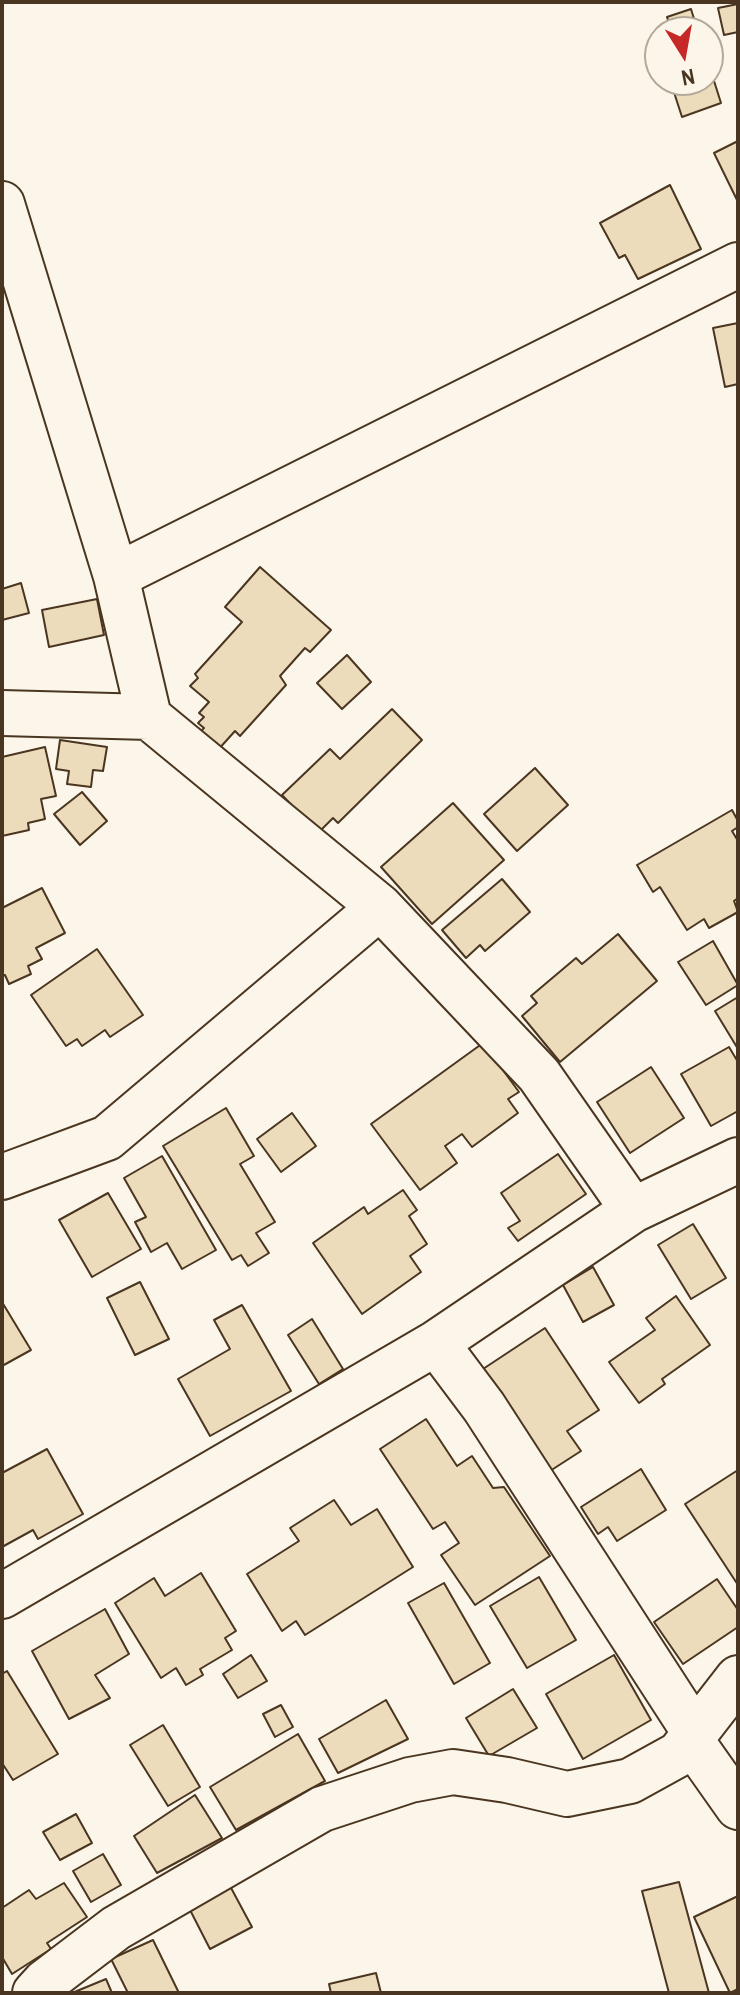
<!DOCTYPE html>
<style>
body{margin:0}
#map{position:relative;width:740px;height:1995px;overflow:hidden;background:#fbf6e9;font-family:"Archivo Narrow",sans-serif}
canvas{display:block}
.frame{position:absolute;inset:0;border:4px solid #4a3520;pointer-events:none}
.north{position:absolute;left:644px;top:16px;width:80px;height:80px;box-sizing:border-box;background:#fbf6e9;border:2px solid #b4a999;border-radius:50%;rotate:169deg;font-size:22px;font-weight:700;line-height:32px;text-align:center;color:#4a3520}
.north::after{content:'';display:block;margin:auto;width:28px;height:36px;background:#c62828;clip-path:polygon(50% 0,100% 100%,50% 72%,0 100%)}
</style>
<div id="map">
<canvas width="740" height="1995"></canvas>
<div class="frame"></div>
<div class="north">N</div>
</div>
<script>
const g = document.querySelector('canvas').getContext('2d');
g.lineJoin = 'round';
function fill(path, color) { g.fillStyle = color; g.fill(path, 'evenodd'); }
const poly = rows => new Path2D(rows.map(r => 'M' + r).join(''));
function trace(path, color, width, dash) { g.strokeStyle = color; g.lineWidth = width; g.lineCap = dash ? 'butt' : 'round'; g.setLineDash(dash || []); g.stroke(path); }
const building = poly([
 [738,4,738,32,724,35,718,8,738,4],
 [691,9,698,32,672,32,667,17,691,9],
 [708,62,721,103,682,117,670,80,708,80,708,62],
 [738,141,738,202,714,153,738,141],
 [670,185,701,249,638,279,625,255,619,258,600,223,670,185],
 [738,323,738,384,725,387,713,328,738,323],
 [260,567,331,630,310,652,305,648,280,676,286,685,240,736,235,731,217,751,198,734,204,728,198,723,204,717,199,713,209,702,190,686,198,678,195,674,242,622,225,607,260,567],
 [21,583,29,613,2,620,2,589,21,583],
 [97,599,104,635,49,647,42,610,97,599],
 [347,655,371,682,342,709,317,683,347,655],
 [392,709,422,740,338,823,333,818,318,833,282,795,330,749,340,759,392,709],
 [60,740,107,747,103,771,93,770,91,787,67,784,69,771,56,769,60,740],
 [45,747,56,796,41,799,45,819,28,823,29,830,2,836,2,757,45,747],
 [535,768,568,805,517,851,484,814,535,768],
 [82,792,107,821,80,845,54,814,82,792],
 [453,803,504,860,432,924,381,867,453,803],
 [732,810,738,821,738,827,732,831,738,841,738,898,734,901,738,912,709,928,704,919,687,930,660,887,653,892,637,865,732,810],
 [502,879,530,912,485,951,480,945,466,958,442,930,502,879],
 [42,888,65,933,36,948,42,959,28,966,31,974,9,984,5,975,2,976,2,908,42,888],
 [618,934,657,981,560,1062,522,1016,537,1003,531,996,576,958,582,964,618,934],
 [713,941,738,985,706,1005,678,962,713,941],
 [97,949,143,1015,110,1037,105,1030,82,1046,77,1039,66,1046,31,995,97,949],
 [738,997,738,1049,715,1011,738,997],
 [483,1043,519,1092,508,1099,518,1113,472,1147,462,1134,445,1146,457,1163,420,1190,371,1124,483,1043],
 [729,1047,738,1062,738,1111,711,1126,681,1074,729,1047],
 [651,1067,684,1118,630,1153,597,1102,651,1067],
 [226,1108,254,1156,240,1164,275,1222,256,1233,269,1253,248,1266,241,1255,232,1260,163,1146,226,1108],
 [292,1113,316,1146,281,1172,257,1139,292,1113],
 [558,1154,586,1194,518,1241,508,1228,520,1221,501,1193,558,1154],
 [162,1156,216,1250,182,1269,167,1243,151,1252,135,1222,146,1217,124,1178,162,1156],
 [403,1190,417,1210,409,1216,427,1244,410,1256,421,1272,362,1314,313,1243,364,1207,368,1214,403,1190],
 [108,1193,141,1249,92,1277,59,1220,108,1193],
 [693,1224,726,1278,691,1299,658,1245,693,1224],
 [593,1267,614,1305,583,1322,563,1285,593,1267],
 [140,1282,169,1339,135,1355,107,1298,140,1282],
 [676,1296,710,1345,662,1379,665,1384,639,1403,609,1362,655,1330,646,1318,676,1296],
 [2,1302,31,1350,2,1366,2,1302],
 [242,1305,291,1391,210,1436,178,1379,230,1349,214,1320,242,1305],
 [312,1319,343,1369,319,1384,288,1335,312,1319],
 [545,1328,599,1410,567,1431,581,1451,550,1471,483,1369,545,1328],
 [426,1419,457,1466,472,1456,493,1488,504,1487,550,1556,475,1605,441,1555,459,1543,445,1522,433,1529,380,1449,426,1419],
 [47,1449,83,1514,38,1539,33,1530,2,1547,2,1473,47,1449],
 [641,1469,666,1510,617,1541,608,1527,598,1534,581,1507,641,1469],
 [738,1470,738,1585,685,1504,738,1470],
 [334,1500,351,1525,377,1509,413,1567,305,1635,296,1621,282,1631,247,1574,299,1541,290,1528,334,1500],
 [201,1573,236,1631,225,1638,232,1650,200,1669,203,1675,186,1685,176,1668,161,1678,115,1603,154,1578,165,1596,201,1573],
 [539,1577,576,1640,527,1668,490,1606,539,1577],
 [717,1579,738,1610,738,1627,683,1664,654,1622,717,1579],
 [444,1583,490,1663,454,1684,408,1603,444,1583],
 [105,1609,129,1654,95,1675,110,1698,69,1719,32,1651,105,1609],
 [251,1655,267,1681,238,1698,223,1674,251,1655],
 [614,1655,651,1720,583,1759,546,1694,614,1655],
 [7,1671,58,1754,13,1780,2,1763,2,1674,7,1671],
 [513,1689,537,1728,489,1756,466,1718,513,1689],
 [386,1700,408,1739,338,1773,319,1739,386,1700],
 [281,1705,293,1727,275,1737,263,1714,281,1705],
 [163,1725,200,1787,168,1806,130,1745,163,1725],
 [298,1734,325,1781,236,1830,210,1787,298,1734],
 [195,1795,222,1838,157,1873,134,1836,195,1795],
 [76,1814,92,1843,60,1860,43,1832,76,1814],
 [103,1854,121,1885,91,1902,73,1871,103,1854],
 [679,1882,709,1993,669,1993,642,1891,679,1882],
 [64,1883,87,1917,47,1943,51,1949,12,1974,2,1957,2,1908,29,1890,36,1899,64,1883],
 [230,1886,252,1927,210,1949,189,1908,230,1886],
 [738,1896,738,1989,730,1993,694,1917,738,1896],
 [153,1940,179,1993,128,1993,111,1959,153,1940],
 [376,1973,381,1993,331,1993,329,1984,376,1973],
 [106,1979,112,1993,72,1993,106,1979]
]);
fill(building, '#ecdcbc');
trace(building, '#4a3520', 2);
const street = poly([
 [2,204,116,576,149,717,380,907,539,1075,633,1210],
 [116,576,738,265],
 [2,713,149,717],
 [2,1177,107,1138,380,907],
 [436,1343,484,1407,695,1733],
 [2,1596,436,1343,633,1210,738,1160],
 [690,1739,738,1807],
 [35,1993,45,1982,116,1928,322,1809,410,1780,453,1772,507,1780,567,1794,630,1781,679,1754,738,1678]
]);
trace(street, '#4a3520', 48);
trace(street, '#fbf6e9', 44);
</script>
